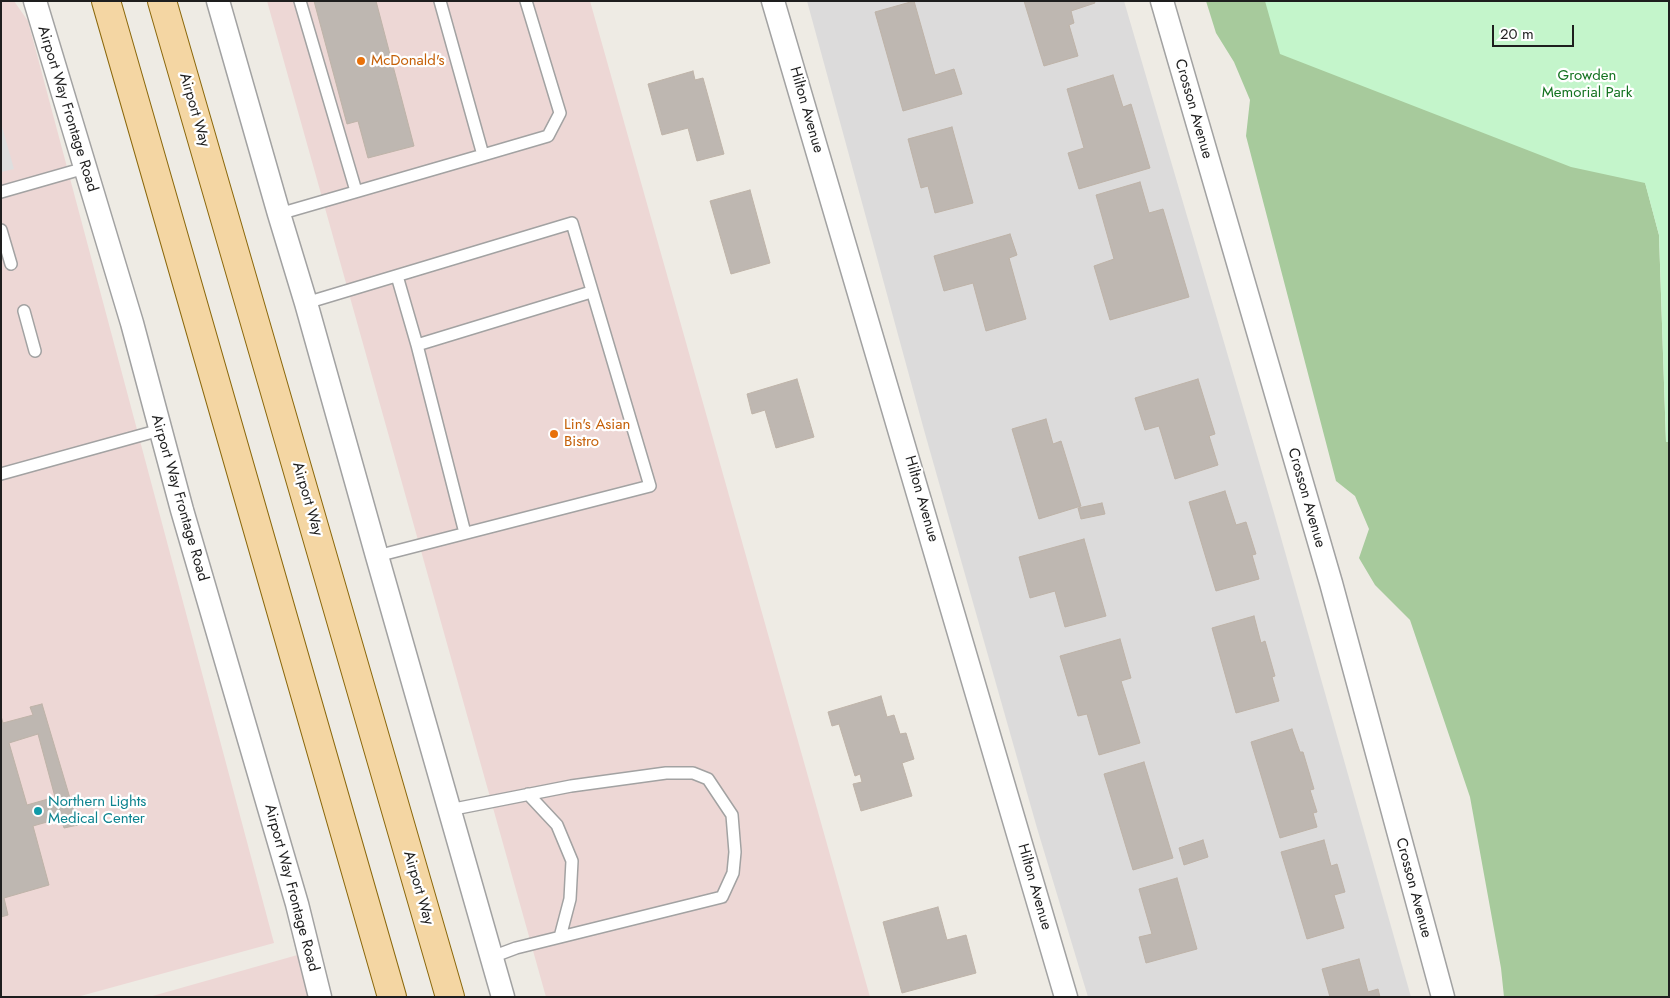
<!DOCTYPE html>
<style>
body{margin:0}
#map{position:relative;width:1670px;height:998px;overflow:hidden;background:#eeebe4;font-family:Jost,sans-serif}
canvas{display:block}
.frame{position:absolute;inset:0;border:2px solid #1e1e1e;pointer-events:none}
.scale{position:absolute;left:1492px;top:25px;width:82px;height:22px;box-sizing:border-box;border:2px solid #1e1e1e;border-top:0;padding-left:6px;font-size:15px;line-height:18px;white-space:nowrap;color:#1e1e1e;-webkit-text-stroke:4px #fff;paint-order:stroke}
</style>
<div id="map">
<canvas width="1670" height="998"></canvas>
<div class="frame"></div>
<div class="scale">20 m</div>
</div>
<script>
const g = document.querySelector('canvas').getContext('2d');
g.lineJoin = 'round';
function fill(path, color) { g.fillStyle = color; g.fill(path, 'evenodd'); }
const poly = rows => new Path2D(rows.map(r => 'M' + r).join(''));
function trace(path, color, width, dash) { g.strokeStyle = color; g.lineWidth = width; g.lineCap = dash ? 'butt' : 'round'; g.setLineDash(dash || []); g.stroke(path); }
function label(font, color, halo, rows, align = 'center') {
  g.font = font + ' Jost,sans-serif'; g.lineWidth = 4.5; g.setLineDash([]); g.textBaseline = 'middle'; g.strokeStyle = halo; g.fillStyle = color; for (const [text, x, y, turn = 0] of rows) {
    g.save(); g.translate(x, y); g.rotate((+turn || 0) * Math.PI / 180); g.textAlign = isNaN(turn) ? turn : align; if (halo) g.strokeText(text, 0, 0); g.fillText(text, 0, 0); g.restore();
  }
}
fill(poly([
 [807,1,1124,1,1274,513,1411,997,1088,997,1037,828,924,430]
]), '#dcdbdb');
fill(poly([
 [1,1,14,1,28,21,274,943,77,997,1,997],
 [267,1,590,1,870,997,546,997],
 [301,954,313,997,149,997]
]), '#edd7d5');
fill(poly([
 [1206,1,1274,1,1592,141,1645,182,1659,235,1666,442,1669,442,1669,997,1504,997,1501,968,1470,797,1410,620,1375,585,1359,558,1369,529,1355,496,1336,481,1246,136,1250,100,1234,62,1216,33]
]), '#a7ca9c');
fill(poly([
 [1265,1,1669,1,1669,442,1666,442,1659,235,1645,183,1571,167,1280,54]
]), '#c4f5cb');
fill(poly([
 [1,123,14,169,1,172]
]), '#dedede');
const building = poly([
 [314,1,376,1,414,146,368,158,358,121,347,124,314,1],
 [914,1,935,75,954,69,962,94,903,111,875,12,914,1],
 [1024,1,1094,1,1095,3,1071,11,1074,23,1069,25,1078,56,1044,66,1024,1],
 [693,71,695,80,703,78,724,154,697,161,688,128,662,135,648,84,693,71],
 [1113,75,1123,107,1131,104,1150,168,1079,189,1068,153,1084,148,1067,89,1113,75],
 [952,127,973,203,935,213,928,186,921,188,908,139,952,127],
 [1140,182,1149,213,1163,209,1189,297,1110,320,1094,266,1114,259,1096,195,1140,182],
 [750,190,770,263,731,274,710,201,750,190],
 [1010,234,1017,255,1009,258,1026,319,986,331,973,283,944,291,934,256,1010,234],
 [797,379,814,437,776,448,765,410,752,414,747,394,797,379],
 [1198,379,1215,434,1209,436,1218,465,1175,479,1159,426,1145,430,1135,398,1198,379],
 [1046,419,1053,444,1061,441,1081,506,1039,519,1012,429,1046,419],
 [1225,491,1236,525,1246,522,1256,554,1252,555,1259,579,1216,591,1189,502,1225,491],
 [1102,503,1105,514,1081,519,1078,508,1102,503],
 [1084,539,1106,616,1065,627,1055,591,1030,598,1019,557,1084,539],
 [1254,616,1261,643,1265,641,1275,676,1272,677,1279,701,1236,713,1212,628,1254,616],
 [1120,639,1131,678,1121,681,1140,743,1099,755,1087,714,1078,716,1060,656,1120,639],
 [881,696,887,717,894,715,900,734,906,733,914,759,902,763,912,796,861,811,853,784,862,782,860,774,855,776,839,724,832,726,828,712,881,696],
 [42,704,78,825,64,828,61,818,33,826,49,885,4,898,8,915,1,917,1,716,3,723,33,715,30,707,42,704],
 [38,734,55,797,27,805,9,743,38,734],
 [1292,729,1300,752,1303,752,1314,789,1310,790,1317,812,1313,813,1317,827,1280,838,1251,742,1292,729],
 [1144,762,1173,858,1133,870,1104,774,1144,762],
 [1203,840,1208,857,1184,865,1179,848,1203,840],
 [1324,840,1331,866,1337,864,1345,892,1334,895,1344,928,1307,939,1281,852,1324,840],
 [1177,878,1197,949,1146,963,1139,937,1152,934,1139,889,1177,878],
 [938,907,947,940,966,935,976,973,902,993,883,922,938,907],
 [1359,959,1368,992,1378,989,1380,997,1330,997,1322,969,1359,959]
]);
fill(building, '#beb7b1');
trace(building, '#beb3a8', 1);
const lane = poly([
 [300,1,356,191],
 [483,155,548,136,560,113,526,1],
 [1,192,85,168],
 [279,214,483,155,440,1],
 [1,230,11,264],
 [397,276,417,345,465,533],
 [306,303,572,223,650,486,377,556],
 [24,311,35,351],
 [417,345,591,292],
 [1,474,160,430],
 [528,794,557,825,572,861,570,899,560,937],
 [449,810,571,786,666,773,693,773,708,779,732,815,735,852,733,873,722,897,516,948,492,957]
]);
const street = poly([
 [35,1,132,323,182,510,297,904,320,997],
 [218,1,279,214,306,303,377,556,503,997],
 [773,1,1066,997],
 [1162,1,1331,583,1443,997]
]);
const primary = poly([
 [106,1,392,997],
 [162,1,450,997]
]);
trace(lane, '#a2a2a2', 14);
trace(street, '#a2a2a2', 25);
trace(primary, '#8b680c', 30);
trace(lane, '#fff', 11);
trace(street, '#fff', 22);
trace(primary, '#f4d6a3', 28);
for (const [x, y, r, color] of [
 [361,61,5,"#e8710a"],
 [554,434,5,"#e8710a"],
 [38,811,5,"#0f9aa8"]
]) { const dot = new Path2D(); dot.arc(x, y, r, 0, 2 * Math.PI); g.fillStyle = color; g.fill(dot); trace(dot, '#fff', 2); }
label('15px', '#c56008', '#fff', [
 ["McDonald's",371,61],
 ["Lin's Asian",564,425],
 ["Bistro",564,442]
], 'left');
label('15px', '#147321', '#fff', [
 ["Growden",1587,76],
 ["Memorial Park",1587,93]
]);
label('15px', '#1e1e1e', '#fff', [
 ["Airport Way Frontage Road",67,109,73],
 ["Crosson Avenue",1193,109,74],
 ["Airport Way",194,110,74],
 ["Hilton Avenue",806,110,74],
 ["Airport Way Frontage Road",179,498,74],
 ["Crosson Avenue",1306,498,74],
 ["Airport Way",307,499,74],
 ["Hilton Avenue",921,499,74],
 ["Hilton Avenue",1034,887,74],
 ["Airport Way Frontage Road",291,888,75],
 ["Airport Way",418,888,74],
 ["Crosson Avenue",1413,888,75]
]);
label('15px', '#0d838f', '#fff', [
 ["Northern Lights",48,802],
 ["Medical Center",48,819]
], 'left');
</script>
